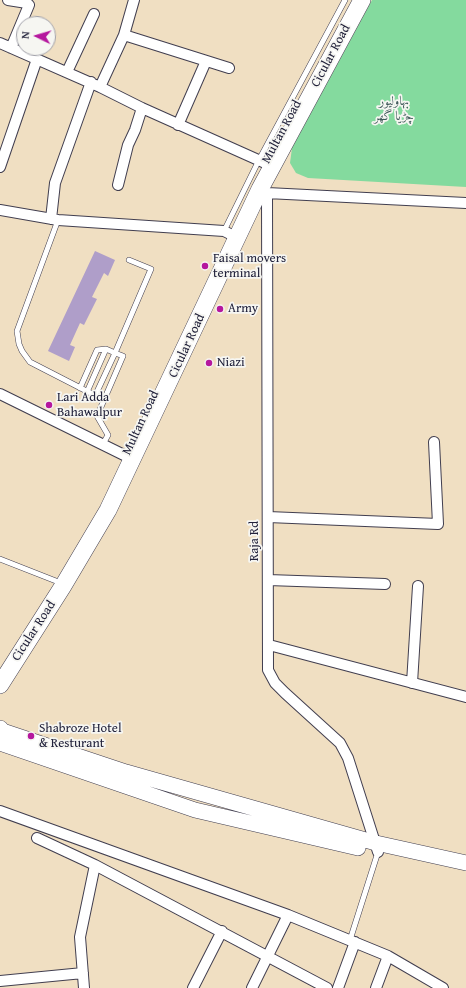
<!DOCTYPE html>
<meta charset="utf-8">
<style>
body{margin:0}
#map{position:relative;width:466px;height:988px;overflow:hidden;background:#f0dfc2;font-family:"Gentium Book Plus",serif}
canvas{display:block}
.north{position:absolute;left:16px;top:16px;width:40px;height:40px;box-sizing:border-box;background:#f6f6f2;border:1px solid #a1a1a9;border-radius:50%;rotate:275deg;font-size:11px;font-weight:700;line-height:16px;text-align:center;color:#22223b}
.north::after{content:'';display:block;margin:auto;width:14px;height:18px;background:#b5179e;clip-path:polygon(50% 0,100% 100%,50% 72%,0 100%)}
</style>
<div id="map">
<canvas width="466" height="988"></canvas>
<div class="north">N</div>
</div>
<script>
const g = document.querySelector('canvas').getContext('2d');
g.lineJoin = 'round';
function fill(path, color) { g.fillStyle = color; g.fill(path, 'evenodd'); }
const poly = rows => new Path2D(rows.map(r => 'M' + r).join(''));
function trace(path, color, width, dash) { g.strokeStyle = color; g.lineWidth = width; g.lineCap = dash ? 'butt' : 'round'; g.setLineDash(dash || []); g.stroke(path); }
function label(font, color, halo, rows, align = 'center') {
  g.font = font + ' "Gentium Book Plus",Amiri,serif'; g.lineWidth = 3.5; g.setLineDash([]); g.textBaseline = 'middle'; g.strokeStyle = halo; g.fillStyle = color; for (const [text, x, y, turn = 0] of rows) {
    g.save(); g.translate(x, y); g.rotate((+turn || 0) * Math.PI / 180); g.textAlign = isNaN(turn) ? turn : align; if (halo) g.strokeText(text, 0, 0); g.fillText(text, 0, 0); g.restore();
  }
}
fill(poly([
 [372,0,466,0,466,187,308,178,296,173,290,163,292,148]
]), '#84da9e');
fill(poly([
 [95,251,115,260,108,276,104,273,92,297,97,299,84,325,80,323,70,345,75,347,69,361,48,351]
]), '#af9ec9');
const service = poly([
 [58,220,17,331,19,344,22,351,30,362,104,400,97,416,108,435,103,444],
 [224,231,259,160,345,0],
 [80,388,97,350,106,349,115,353,151,269,129,260],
 [87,392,106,349],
 [95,396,115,353,123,356,104,400],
 [0,559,56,581],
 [350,940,378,852]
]);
const minor = poly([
 [8,0,27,3,29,5,11,48],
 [124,35,229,68],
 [0,43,100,87,142,108,265,163],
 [67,72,94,14],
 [100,87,124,35,134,0],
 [178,125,206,61],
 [0,167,37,59],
 [118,185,128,145,135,130,142,108],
 [261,190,267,193,466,203],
 [267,193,268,670,275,683,285,693,340,743,348,758,378,852],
 [0,210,58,220,224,231,238,238],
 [51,219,55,183,91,82],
 [0,394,126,456],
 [268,517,438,524,434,442],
 [268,580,385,584],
 [269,645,466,697],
 [412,683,418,586],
 [0,811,288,915,388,956,443,988],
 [37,838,95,865,327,988],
 [0,981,83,973],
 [84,988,80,937,95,865],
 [193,988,222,931],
 [252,988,288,915],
 [338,988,355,942],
 [376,988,388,956]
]);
const secondary = poly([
 [0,730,126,772,376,843,466,863],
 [0,743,195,810,358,848]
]);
const trunk = poly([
 [0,685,63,586,108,510,260,189,362,0],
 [0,729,0,731]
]);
trace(service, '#413e4f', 6);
trace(minor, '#413e4f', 12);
trace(secondary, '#413e4f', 16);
trace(trunk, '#413e4f', 18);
trace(service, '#fff', 5);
trace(minor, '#fff', 10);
trace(secondary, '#fff', 15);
trace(trunk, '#fff', 17);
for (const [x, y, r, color] of [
 [205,266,4,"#b5179e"],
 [220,309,4,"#b5179e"],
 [209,363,4,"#b5179e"],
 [49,405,4,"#b5179e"],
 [31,736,4,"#b5179e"]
]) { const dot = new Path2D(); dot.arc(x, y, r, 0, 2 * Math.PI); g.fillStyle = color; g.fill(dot); trace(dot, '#f6f6f2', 1.5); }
label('13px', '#22223b', '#f6f6f2', [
 ["Cicular Road",331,56,-62],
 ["Multan Road",282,132,-62],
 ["Cicular Road",187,346,-65],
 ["Multan Road",141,423,-65],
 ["Raja Rd",255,541,-90],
 ["Cicular Road",34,631,-57]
]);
label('13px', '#3f5959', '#f6f6f2', [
 ["بہاولپور",394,102],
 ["چڑیا گھر",394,117]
]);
label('13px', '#22223b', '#f6f6f2', [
 ["Faisal movers",213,259],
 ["terminal",213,274],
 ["Army",228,309],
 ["Niazi",217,363],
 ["Lari Adda",57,398],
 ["Bahawalpur",57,413],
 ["Shabroze Hotel",39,729],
 ["& Resturant",39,744]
], 'left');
</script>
